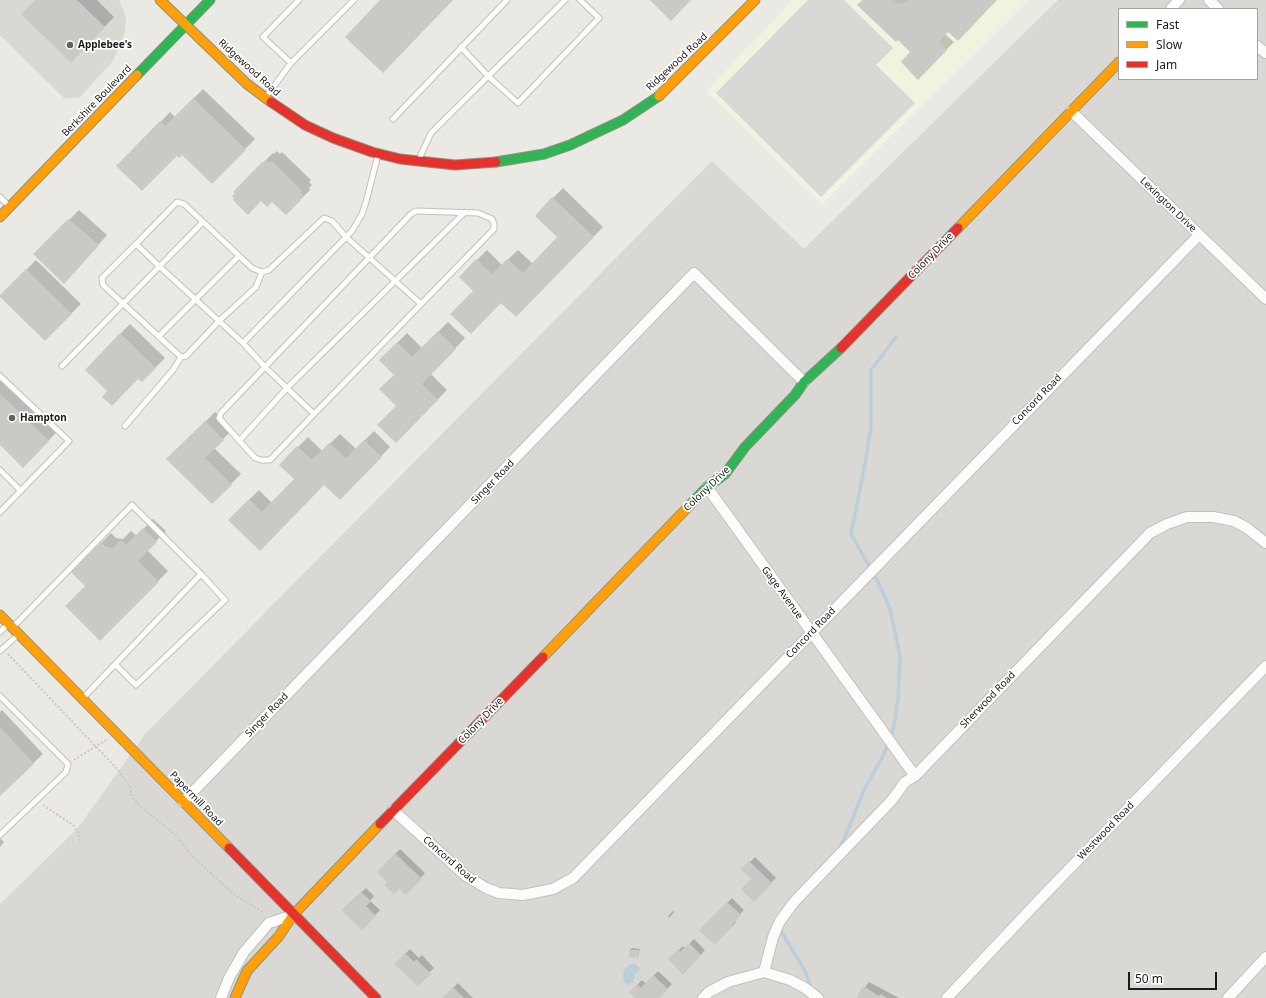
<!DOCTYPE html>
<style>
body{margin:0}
#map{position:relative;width:1266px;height:998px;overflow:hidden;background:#eae9e4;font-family:"Noto Sans",sans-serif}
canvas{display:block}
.legend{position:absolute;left:1118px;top:8px;width:140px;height:72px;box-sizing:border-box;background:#fff;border:1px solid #a4a4a4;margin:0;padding:5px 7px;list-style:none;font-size:12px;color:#1b1b1b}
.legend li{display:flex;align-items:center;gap:8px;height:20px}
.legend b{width:20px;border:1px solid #a4a4a4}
.scale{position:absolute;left:1128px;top:972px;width:89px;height:18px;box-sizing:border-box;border:2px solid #1b1b1b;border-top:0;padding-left:5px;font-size:12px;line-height:14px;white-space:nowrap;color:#1b1b1b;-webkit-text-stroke:3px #fff;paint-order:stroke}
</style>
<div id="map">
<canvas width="1266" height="998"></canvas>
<ul class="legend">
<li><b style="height:5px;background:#30b455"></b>Fast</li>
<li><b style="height:5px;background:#ff9f0a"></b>Slow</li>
<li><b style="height:5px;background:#e5322d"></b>Jam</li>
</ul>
<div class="scale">50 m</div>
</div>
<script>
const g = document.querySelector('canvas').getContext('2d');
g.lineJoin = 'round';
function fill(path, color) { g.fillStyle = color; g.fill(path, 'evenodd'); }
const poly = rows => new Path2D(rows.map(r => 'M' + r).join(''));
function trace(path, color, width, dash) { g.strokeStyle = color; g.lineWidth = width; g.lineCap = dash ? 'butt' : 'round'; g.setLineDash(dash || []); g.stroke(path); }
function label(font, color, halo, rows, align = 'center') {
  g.font = font + ' "Noto Sans",sans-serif'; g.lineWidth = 3.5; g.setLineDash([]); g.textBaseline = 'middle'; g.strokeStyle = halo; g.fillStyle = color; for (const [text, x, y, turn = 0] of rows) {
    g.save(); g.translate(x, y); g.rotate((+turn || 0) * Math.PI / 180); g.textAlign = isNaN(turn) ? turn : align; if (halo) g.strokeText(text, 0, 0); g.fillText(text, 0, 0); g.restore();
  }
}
fill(poly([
 [1058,0,1266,0,1266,998,0,998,0,904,77,829,146,733,712,161,804,249],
 [1119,9,1257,9,1257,79,1119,79]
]), '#d9d8d5');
fill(poly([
 [793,0,1029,0,822,205,706,91]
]), '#f1f3e0');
fill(poly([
 [0,0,119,0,126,17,125,33,113,61,79,98,64,98,0,35],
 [808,0,844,0,893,48,876,65,915,103,821,197,716,93]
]), '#d8d8d5');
fill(poly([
 [630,964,635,964,640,968,639,971,635,974,634,982,627,985,624,982,623,975,624,970]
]), '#bacfda');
fill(poly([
 [36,0,97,0,114,17,71,61],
 [863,0,996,0,945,34,954,42,918,78,912,52],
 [203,89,255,139,212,183,182,154,118,166,170,112,175,117],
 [277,151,280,154,282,152,311,180,309,182,312,185,309,188,310,190,286,214,272,200,261,200,234,192,273,153,274,154],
 [563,188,603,227,516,316,501,302,474,291,460,277,487,250,502,265,518,250,533,264,559,237,536,215],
 [79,210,107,235,74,273,35,254],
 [36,260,81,304,45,340,0,296],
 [448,322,465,338,431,374,447,390,396,442,398,406,395,375,380,360,407,333,422,348],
 [130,324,165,358,142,381,138,377,120,334],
 [0,375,58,431,23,466,0,444],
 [215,412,233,429,214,448,241,474,212,503,168,459],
 [374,431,390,447,340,499,324,483,260,549,229,520,259,490,272,503,295,479,280,465,308,437,322,451,340,434,356,449],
 [153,519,166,531,147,550,168,571,100,640,87,586,73,572,111,533,116,538,123,539,131,531,137,536],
 [2,710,43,754,0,794,0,712],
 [0,838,4,842,0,847],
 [400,849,425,873,406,894,399,887,389,882,378,872],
 [755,857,776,878,754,900,753,879,743,869],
 [366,888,374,896,370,901,380,910,362,929,347,905],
 [732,898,744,910,734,920,736,922,715,944,701,930],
 [673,911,674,912,669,918,668,916],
 [694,939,705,950,688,969,669,959,683,946,685,948],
 [632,948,640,949,638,957,630,950],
 [410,949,419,958,422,955,434,968,418,984,395,964],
 [658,971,672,984,659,998,637,998,630,992,642,980,646,984],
 [869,982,899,998,860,998,858,996],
 [458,983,473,998,443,998]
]), '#0003');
trace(poly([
 [837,852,845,837,864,790,884,754,893,730,898,700,900,656,890,609,878,582,851,534,865,464,871,427,871,370,896,337],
 [780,926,781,931,805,971,812,990]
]), '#bacfda', 3.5);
fill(poly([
 [35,0,77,0,105,27,71,63,21,14],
 [380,0,453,0,383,73,345,37],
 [650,0,691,0,671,21],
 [862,0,891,0,895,4,906,3,909,0,997,0,958,41,948,32,939,42,947,50,918,80,901,62,910,52,898,40,896,42,857,5],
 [193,98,246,150,212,184,182,155,179,158,177,156,142,191,116,166,160,121,165,126],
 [267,160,269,163,272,161,302,191,300,192,303,195,300,199,301,200,286,215,272,202,267,207,261,201,248,215,233,200,234,199,232,196,235,193,233,192,262,162,264,163],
 [552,197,594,237,516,317,501,303,471,334,450,314,473,291,459,277,476,259,492,274,507,259,523,273,557,237,535,216],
 [68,219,99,245,64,284,33,254],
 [26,269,72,314,45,341,0,297,0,295],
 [438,331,456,349,422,384,438,400,396,443,377,425,396,406,379,389,394,375,379,360,397,342,412,357],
 [120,333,156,368,142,382,138,379,112,406,102,397,107,391,85,370],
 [0,394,49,441,23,468,0,445],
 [205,421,224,440,205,458,232,485,212,504,166,459],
 [364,440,382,457,340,500,324,485,260,551,228,520,249,499,262,512,294,479,279,465,297,446,312,460,329,443,346,458],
 [143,528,157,542,138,561,159,582,100,641,65,606,85,586,71,572,101,542,106,547,113,548,121,540,126,545],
 [0,727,34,764,0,796],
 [395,853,422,879,406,895,399,889,394,894,384,885,387,882,377,872],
 [749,861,772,883,754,902,741,889,751,879,741,869],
 [361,892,371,901,366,906,376,916,362,930,341,910],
 [727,902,741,915,731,926,732,927,715,945,699,930],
 [689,943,701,955,683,975,668,959,678,949,680,952],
 [629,950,639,950,638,958,629,957],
 [405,953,414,962,416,959,431,974,418,986,394,964],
 [653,975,668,989,660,998,635,998,629,992,637,984,641,988],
 [863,986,879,996,881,994,887,998,858,998,857,997],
 [453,987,464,998,442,998]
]), '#cbc9c5');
const lane = poly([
 [461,47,488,76,518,103,599,18,580,0],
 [291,63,354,0],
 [266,97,291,63,263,37,299,0],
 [393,119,507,0],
 [419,159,431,133,565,0],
 [0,197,9,206],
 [136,244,177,202,184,204,252,268,262,272,269,270,324,218,332,221,346,237,421,304],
 [262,272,256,287,219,321,186,356,181,357,103,285,102,278,136,244,159,266,243,343,265,367,221,413,219,418,255,458,261,460,270,460,314,414,494,229,494,224,492,219,478,213,416,211,411,214,265,367,314,414],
 [159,336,239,256],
 [243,343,352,231,362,214,366,202,378,155],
 [62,366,203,222],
 [0,376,69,441,0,512],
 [125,426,173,370,181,357],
 [239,441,287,388,464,213],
 [0,470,21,491],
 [13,627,132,505,201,574,83,698],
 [0,632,8,624],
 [0,651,19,634],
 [115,664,136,685,225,600,201,574],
 [0,696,68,764,66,772,0,835]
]);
const street = poly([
 [1209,0,1218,9],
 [1171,9,1179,0],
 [1257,46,1266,53],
 [1071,111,1266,299],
 [707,487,915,776],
 [183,802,694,273,804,382],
 [393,810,466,876,486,888,499,893,523,895,553,889,573,878,1199,235],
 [764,972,773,937,780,921,794,902,892,800,905,782,915,776,1150,533,1167,524,1187,517,1213,517,1234,521,1247,528,1266,543],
 [221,998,229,978,244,952,269,923,293,915],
 [703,998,709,992,728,982,764,972,790,980,805,988,818,998],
 [947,998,1044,895,1266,666],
 [1228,998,1266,957]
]);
const fast = poly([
 [137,75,210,0],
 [496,162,544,154,570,145,623,120,659,96],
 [688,507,707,487,725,474,745,447,795,395,804,382,841,348]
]);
const slow = poly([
 [160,0,247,84,271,102],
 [659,96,755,0],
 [0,217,137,75],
 [958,228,1119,62],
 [0,615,229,848],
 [543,657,688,507],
 [235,998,247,971,279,936,293,915,380,824]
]);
const jam = poly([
 [271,102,305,125,333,138,372,152,400,159,455,165,496,162],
 [841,348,958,228],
 [380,824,543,657],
 [229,848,376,998]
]);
trace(lane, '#c1c0be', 7);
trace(street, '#c1c0be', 12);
trace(fast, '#8e927e', 11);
trace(slow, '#8e927e', 11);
trace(jam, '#8e927e', 11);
trace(poly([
 [8,654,119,771,130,787,132,797,141,807,177,836,190,854,232,893,264,913],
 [74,760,106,740],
 [43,805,73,825,79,834,80,844]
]), '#cfc6c2', 2, [2, 2]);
trace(lane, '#fcfcfb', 5);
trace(street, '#fcfcfb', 10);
trace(fast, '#30b455', 9);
trace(slow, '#ff9f0a', 9);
trace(jam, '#e5322d', 9);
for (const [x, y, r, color] of [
 [70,45,4,"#636361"],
 [12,418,4,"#636361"]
]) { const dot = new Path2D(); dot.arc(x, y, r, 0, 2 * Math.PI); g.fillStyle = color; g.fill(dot); trace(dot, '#fff', 1.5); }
label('bold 10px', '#1b1b1b', '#fff', [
 ["Applebee's",78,45],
 ["Hampton",20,418]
], 'left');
label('10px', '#1b1b1b', '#fff', [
 ["Ridgewood Road",677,62,-43],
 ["Ridgewood Road",249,68,42],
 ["Berkshire Boulevard",97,101,-46],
 ["Lexington Drive",1168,205,44],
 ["Colony Drive",931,256,-46],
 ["Concord Road",1037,400,-46],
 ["Singer Road",493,482,-46],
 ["Colony Drive",707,489,-44],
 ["Gage Avenue",782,593,54],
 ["Concord Road",811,633,-46],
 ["Sherwood Road",988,700,-46],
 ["Singer Road",267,715,-46],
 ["Colony Drive",481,721,-46],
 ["Papermill Road",196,799,46],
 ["Westwood Road",1106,831,-46],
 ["Concord Road",449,860,41]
]);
</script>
